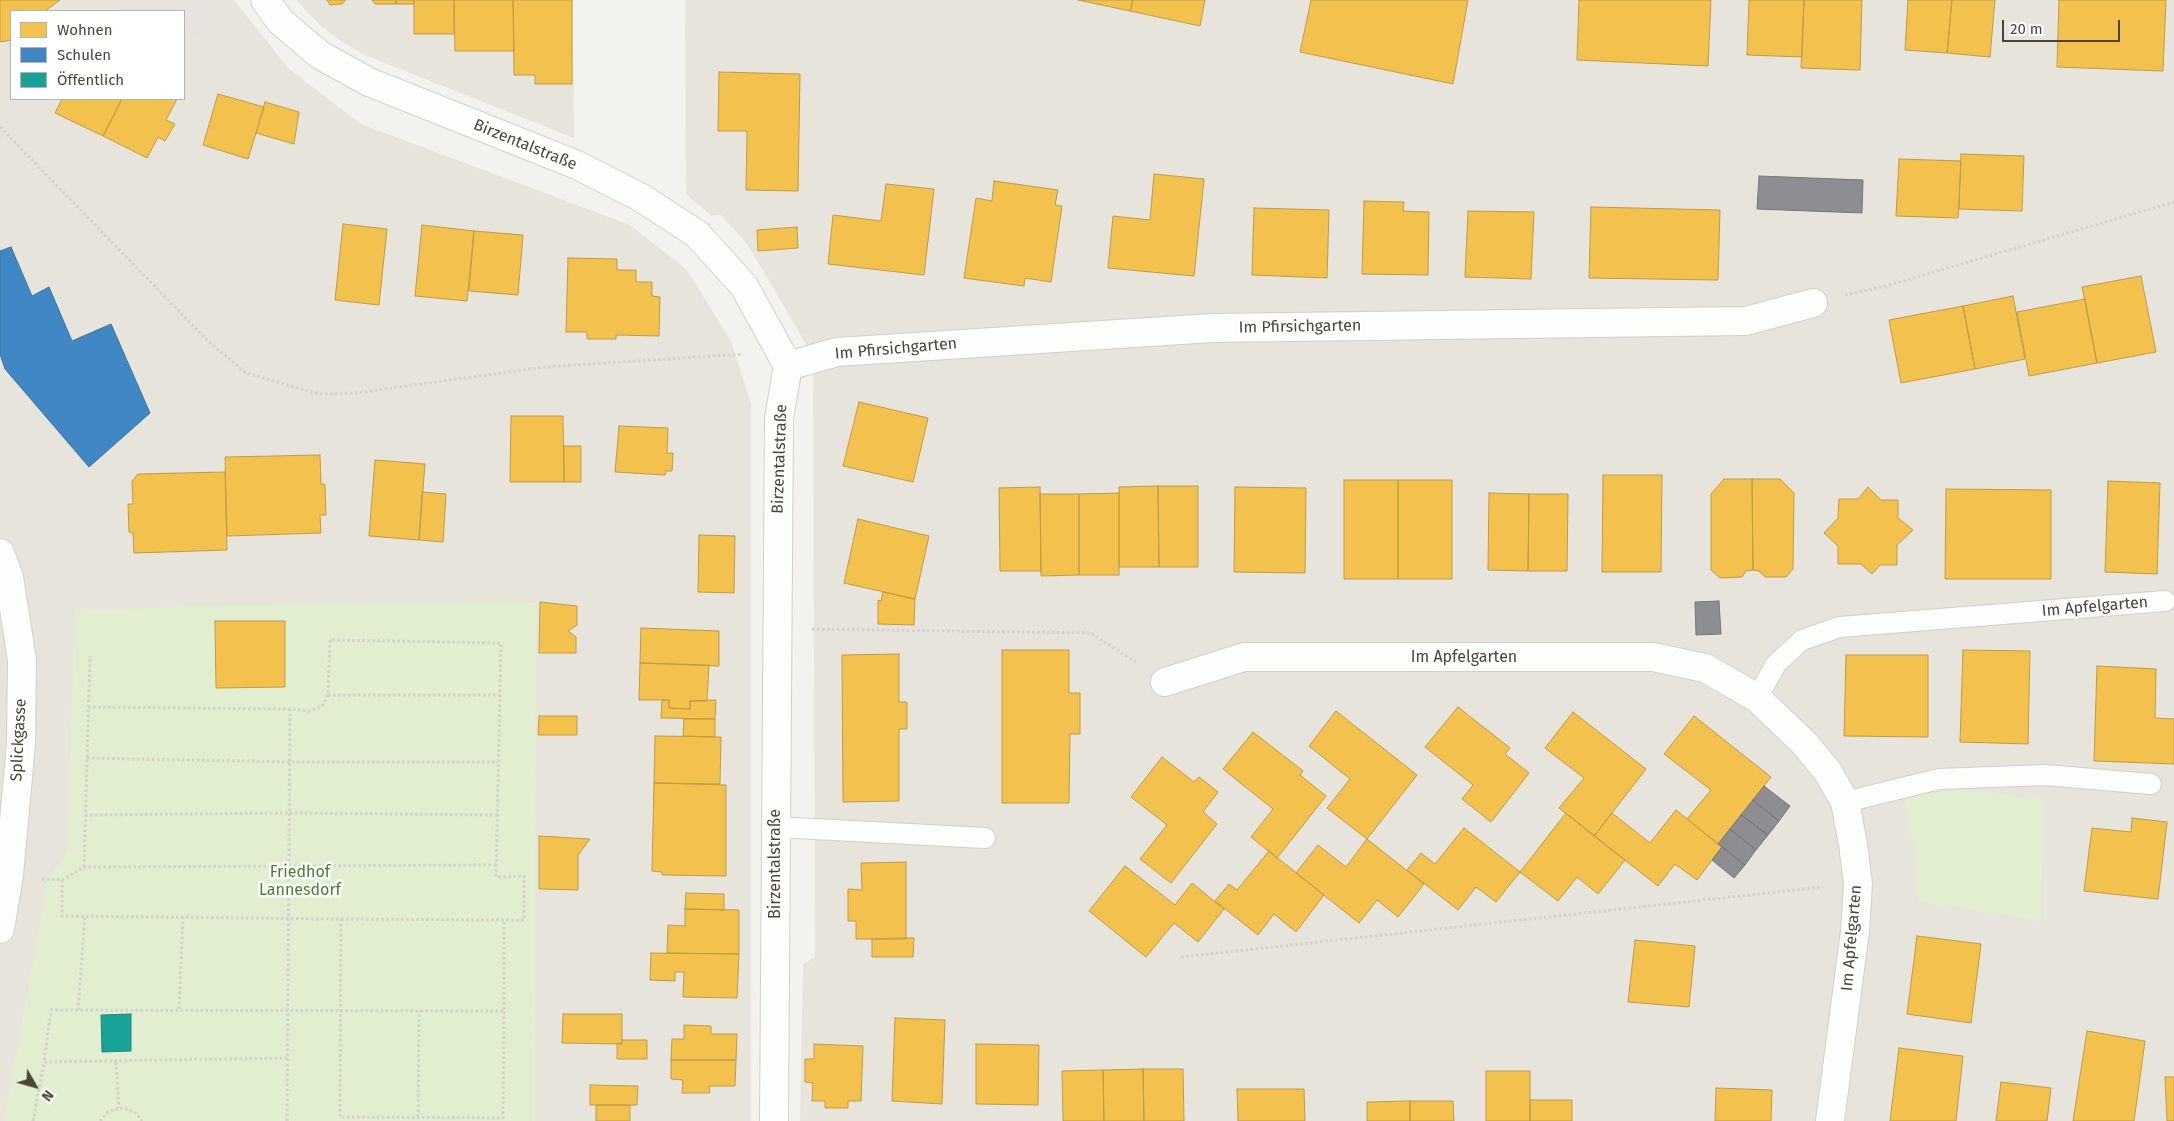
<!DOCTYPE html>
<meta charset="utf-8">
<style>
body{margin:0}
#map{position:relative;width:2174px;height:1121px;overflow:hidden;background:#f4f2ee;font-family:"Fira Sans",sans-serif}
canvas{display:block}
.legend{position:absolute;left:10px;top:10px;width:175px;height:90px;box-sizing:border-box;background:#fff;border:1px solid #b7b4b0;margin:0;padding:6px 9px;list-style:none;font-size:15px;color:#4b4439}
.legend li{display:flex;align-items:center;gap:10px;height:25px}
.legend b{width:25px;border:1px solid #b7b4b0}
.north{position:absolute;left:10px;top:1061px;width:50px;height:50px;-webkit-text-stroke:4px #fff;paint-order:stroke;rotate:128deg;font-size:14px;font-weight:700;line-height:20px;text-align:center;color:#4b4439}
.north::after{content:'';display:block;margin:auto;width:18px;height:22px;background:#4b4439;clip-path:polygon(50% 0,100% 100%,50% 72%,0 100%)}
.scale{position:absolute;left:2002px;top:20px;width:118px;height:22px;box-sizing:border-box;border:2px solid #4b4439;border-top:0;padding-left:6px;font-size:15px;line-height:18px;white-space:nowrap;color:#4b4439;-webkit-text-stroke:4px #fff;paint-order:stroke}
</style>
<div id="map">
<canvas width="2174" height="1121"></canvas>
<ul class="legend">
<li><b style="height:14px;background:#f2c14e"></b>Wohnen</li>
<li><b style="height:14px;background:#3f88c5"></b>Schulen</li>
<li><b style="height:14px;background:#17a398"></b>Öffentlich</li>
</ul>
<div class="north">N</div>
<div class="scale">20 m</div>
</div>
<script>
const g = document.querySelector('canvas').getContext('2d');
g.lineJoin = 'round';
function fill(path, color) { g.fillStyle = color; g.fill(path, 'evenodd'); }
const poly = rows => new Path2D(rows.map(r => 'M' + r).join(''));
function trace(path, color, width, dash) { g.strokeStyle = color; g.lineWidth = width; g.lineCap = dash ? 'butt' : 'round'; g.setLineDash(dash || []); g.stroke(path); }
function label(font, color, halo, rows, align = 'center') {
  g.font = font + ' "Fira Sans",sans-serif'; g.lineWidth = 5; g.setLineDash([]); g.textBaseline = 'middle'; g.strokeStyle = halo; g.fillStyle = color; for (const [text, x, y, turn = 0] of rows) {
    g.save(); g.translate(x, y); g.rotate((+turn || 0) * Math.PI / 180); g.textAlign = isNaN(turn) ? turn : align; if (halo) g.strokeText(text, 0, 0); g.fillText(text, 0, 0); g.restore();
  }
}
fill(poly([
 [0,0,234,0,289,69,361,124,630,225,687,270,731,341,751,403,751,1121,0,1121],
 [11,11,184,11,184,99,11,99],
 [296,0,573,0,574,138,367,56,344,43,322,27],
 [685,0,2174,0,2174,1121,800,1121,803,964,815,957,813,356,748,245,721,215,712,216,686,194]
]), '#e7e4dc');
fill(poly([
 [536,603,535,1121,4,1121,48,880,67,851,75,610,307,604],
 [1959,789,2043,800,2041,921,1918,901,1915,850,1903,798]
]), '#e1eecf');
fill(poly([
 [114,0,210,0,201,37,184,31,184,11,125,11,111,7]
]), '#e6e3df');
const homes = poly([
 [0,0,60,0,45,11,11,11,11,40,0,42,0,0],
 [327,0,346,0,342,4,330,5,327,0],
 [372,0,396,0,396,4,375,4,372,0],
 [396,0,414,0,414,4,396,4,396,0],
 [414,0,454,0,454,34,414,34,414,0],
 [454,0,513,0,514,51,455,51,454,0],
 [513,0,572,0,572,84,535,84,535,75,514,75,513,0],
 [1078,0,1133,0,1130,11,1078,0],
 [1133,0,1205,0,1200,26,1130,11,1133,0],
 [1311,0,1468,0,1453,84,1300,52,1311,0],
 [1579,0,1711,0,1708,66,1577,60,1579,0],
 [1749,0,1804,0,1802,57,1747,55,1749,0],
 [1804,0,1862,0,1860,70,1801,68,1804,0],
 [1908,0,1952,0,1947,53,1905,50,1908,0],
 [1952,0,1995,0,1990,57,1947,53,1952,0],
 [2059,0,2166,0,2163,71,2057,67,2059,0],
 [719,72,800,74,798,191,746,190,747,131,718,131,719,72],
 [218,94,264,107,248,159,203,145,218,94],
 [62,99,122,99,103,136,55,113,62,99],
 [122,99,177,99,166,120,175,124,165,141,158,137,147,158,103,136,122,99],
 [265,102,299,112,294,144,256,133,265,102],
 [1961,154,2024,156,2022,211,1959,209,1961,154],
 [1899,159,1961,161,1958,218,1896,216,1899,159],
 [1154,174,1204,179,1194,276,1108,268,1113,216,1150,220,1154,174],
 [994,181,1058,190,1055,205,1062,206,1051,282,1025,278,1024,286,964,278,976,198,992,201,994,181],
 [886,184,934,189,924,275,828,264,833,215,881,221,886,184],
 [1364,201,1404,202,1403,211,1429,212,1428,275,1362,274,1364,201],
 [1591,207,1720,210,1718,280,1589,278,1591,207],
 [1254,208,1329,210,1327,278,1252,275,1254,208],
 [1468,211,1534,212,1531,279,1465,277,1468,211],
 [343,224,387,229,379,305,335,300,343,224],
 [422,225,474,231,467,301,415,296,422,225],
 [797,227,798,248,758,251,757,230,797,227],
 [474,231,523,235,518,295,469,291,474,231],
 [568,258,617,259,617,270,636,270,636,282,652,282,652,296,660,297,659,336,616,335,616,339,587,339,587,332,566,332,568,258],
 [2141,276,2156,352,2097,363,2082,287,2141,276],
 [2013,296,2025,359,1975,369,1963,306,2013,296],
 [2085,299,2097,363,2029,376,2017,312,2085,299],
 [1963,306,1975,369,1901,383,1889,320,1963,306],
 [859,402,928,418,913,482,843,466,859,402],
 [511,416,563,416,564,482,510,482,511,416],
 [619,426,668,428,667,453,673,453,672,471,666,471,665,475,615,472,619,426],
 [564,446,581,446,581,482,564,482,564,446],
 [320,455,321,484,325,484,326,515,320,515,321,533,227,536,225,457,320,455],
 [375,460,425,464,419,540,369,536,375,460],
 [225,472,227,550,134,553,133,533,129,532,128,504,133,504,132,481,138,474,225,472],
 [1603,475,1662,475,1661,572,1602,572,1603,475],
 [1724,479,1752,479,1753,570,1746,571,1742,577,1720,578,1711,570,1711,494,1724,479],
 [1752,479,1780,479,1794,493,1793,569,1786,577,1765,577,1759,571,1753,570,1752,479],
 [1344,480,1398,480,1398,579,1344,579,1344,480],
 [1398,480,1452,480,1452,579,1398,579,1398,480],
 [2108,481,2160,483,2157,574,2105,572,2108,481],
 [1158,486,1198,486,1198,567,1159,567,1158,486],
 [1158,486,1159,567,1119,567,1119,487,1158,486],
 [1040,487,1041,571,1000,571,999,488,1040,487],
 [1235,487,1306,488,1305,573,1234,572,1235,487],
 [1868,487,1881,500,1898,500,1898,518,1913,530,1897,545,1897,565,1880,565,1872,574,1861,564,1838,564,1838,546,1824,533,1838,518,1839,499,1858,499,1868,487],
 [1946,489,2051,490,2051,579,1945,579,1946,489],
 [422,492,446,494,443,542,419,540,422,492],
 [1119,493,1119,575,1079,575,1079,494,1119,493],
 [1489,493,1529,494,1528,571,1488,570,1489,493],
 [1040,494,1079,494,1079,575,1041,576,1040,494],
 [1529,494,1568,494,1567,571,1528,571,1529,494],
 [858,519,929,536,915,599,844,583,858,519],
 [699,535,735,536,734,593,698,592,699,535],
 [883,592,915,599,914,625,878,624,878,600,881,601,883,592],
 [540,602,577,606,577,625,568,631,576,637,576,653,539,653,540,602],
 [215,621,285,621,285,687,216,688,215,621],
 [641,628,719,631,719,666,640,663,641,628],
 [1002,650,1069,650,1069,693,1080,693,1080,734,1070,734,1069,803,1002,803,1002,650],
 [1963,650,2030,651,2028,744,1960,742,1963,650],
 [899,654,899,702,907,702,907,729,899,729,899,801,843,802,842,655,899,654],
 [1846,655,1928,655,1928,737,1844,736,1846,655],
 [640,663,709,665,707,701,690,701,690,709,669,708,669,700,639,700,640,663],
 [2097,666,2156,669,2155,718,2174,719,2174,764,2094,761,2097,666],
 [662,700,669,700,669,708,690,709,690,701,716,700,715,719,661,718,662,700],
 [1458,707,1510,748,1505,754,1529,773,1491,822,1462,799,1473,785,1425,747,1458,707],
 [1336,711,1417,775,1367,839,1327,808,1350,779,1309,746,1336,711],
 [1573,712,1646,769,1594,836,1559,808,1584,778,1545,748,1573,712],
 [539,716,577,716,577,735,538,735,539,716],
 [1694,716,1771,777,1718,844,1687,819,1711,790,1664,754,1694,716],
 [684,719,715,719,715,737,683,736,684,719],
 [1253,732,1303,771,1300,775,1326,796,1277,858,1251,837,1273,809,1223,769,1253,732],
 [655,736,721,737,720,784,654,783,655,736],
 [1162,757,1194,782,1199,777,1218,792,1203,812,1217,824,1171,883,1140,859,1167,825,1131,797,1162,757],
 [654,783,726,785,726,876,662,875,662,872,652,871,654,783],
 [1676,810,1722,847,1697,880,1675,864,1658,886,1594,836,1612,813,1650,843,1676,810],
 [1566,813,1625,860,1598,894,1577,877,1558,901,1520,872,1566,813],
 [2132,818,2167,822,2158,899,2084,891,2092,828,2131,832,2132,818],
 [1464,828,1520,872,1496,902,1476,887,1458,910,1407,870,1421,853,1435,864,1464,828],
 [539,836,590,839,578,855,578,890,539,889,539,836],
 [1367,839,1424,884,1398,917,1377,900,1359,923,1296,873,1318,845,1346,867,1367,839],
 [1269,851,1324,895,1296,932,1274,914,1258,935,1215,901,1229,884,1237,890,1269,851],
 [906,862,906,939,856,939,856,921,848,921,848,889,862,890,861,863,906,862],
 [1125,866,1175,905,1192,883,1224,909,1198,942,1174,923,1146,957,1089,911,1125,866],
 [686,893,724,894,724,910,685,909,686,893],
 [685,909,739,910,739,954,667,953,668,925,685,926,685,909],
 [1917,936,1981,944,1971,1023,1907,1014,1917,936],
 [906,938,914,938,913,957,872,957,872,939,906,938],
 [1635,940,1695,946,1689,1007,1628,1002,1635,940],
 [651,953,739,954,737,998,683,997,684,972,675,972,675,981,650,980,651,953],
 [563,1014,622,1014,622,1044,562,1043,563,1014],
 [895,1018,945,1020,942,1104,892,1101,895,1018],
 [684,1025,711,1026,711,1034,737,1034,736,1060,671,1060,672,1039,684,1039,684,1025],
 [2087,1031,2145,1041,2134,1121,2073,1121,2087,1031],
 [622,1040,647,1040,647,1059,617,1059,617,1043,622,1044,622,1040],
 [814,1044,863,1046,861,1101,848,1101,848,1108,825,1108,825,1101,812,1101,813,1083,805,1082,805,1059,814,1059,814,1044],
 [976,1044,1039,1045,1038,1105,976,1104,976,1044],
 [1899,1048,1963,1056,1956,1121,1890,1121,1899,1048],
 [671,1060,736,1060,735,1086,709,1086,710,1093,682,1093,683,1080,671,1079,671,1060],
 [1143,1069,1183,1069,1184,1121,1144,1121,1143,1069],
 [1143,1069,1144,1121,1104,1121,1103,1070,1143,1069],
 [1103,1070,1104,1121,1063,1121,1062,1071,1103,1070],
 [1486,1071,1530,1071,1530,1121,1486,1121,1486,1071],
 [2165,1077,2174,1077,2174,1121,2167,1121,2165,1077],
 [2001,1082,2051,1088,2047,1121,1996,1121,2001,1082],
 [590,1085,638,1086,637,1105,590,1105,590,1085],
 [1716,1088,1772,1090,1771,1121,1715,1121,1716,1088],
 [1237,1089,1304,1089,1305,1121,1238,1121,1237,1089],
 [1530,1100,1572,1100,1572,1121,1530,1121,1530,1100],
 [1410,1101,1410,1121,1367,1121,1367,1102,1410,1101],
 [1410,1101,1453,1101,1454,1121,1410,1121,1410,1101],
 [596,1105,630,1105,630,1121,596,1121,596,1105]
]);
fill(homes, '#f2c14e');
trace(homes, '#c09c48', 1);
const schools = poly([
 [11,247,32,296,49,287,72,341,111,324,150,413,89,467,5,369,0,354,0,251,11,247]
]);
fill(schools, '#3f88c5');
trace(schools, '#43749b', 1);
const public = poly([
 [131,1014,131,1051,102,1052,101,1015,131,1014]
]);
fill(public, '#17a398');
trace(public, '#27867c', 1);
const industry = poly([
 [1759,176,1863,180,1862,213,1757,209,1759,176],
 [1719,601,1721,634,1696,635,1695,602,1719,601],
 [1764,786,1790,806,1779,821,1753,800,1764,786],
 [1753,800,1779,821,1768,835,1741,815,1753,800],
 [1741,815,1768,835,1756,850,1730,829,1741,815],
 [1730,829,1756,850,1745,865,1718,844,1730,829],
 [1722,847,1745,865,1734,878,1712,860,1722,847]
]);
fill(industry, '#8d8d92');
trace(industry, '#797777', 1);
const lane = poly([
 [1757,698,1776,664,1802,640,1840,627,2165,601],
 [1845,802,1939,779,2045,775,2151,784],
 [776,827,985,838]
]);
const street = poly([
 [265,0,280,21,320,55,369,82,577,165,640,197,697,234,744,286,788,366,779,418,774,1121],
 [788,366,837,352,1212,328,1746,321,1813,303],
 [0,553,9,577,22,660,21,744,9,875,0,929],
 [1165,682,1244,657,1653,657,1705,668,1757,698,1805,744,1828,772,1845,802,1853,844,1858,884,1855,931,1830,1121]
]);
trace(lane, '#d2d0cb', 22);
trace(street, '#d2d0cb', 30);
trace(poly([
 [0,127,208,341,246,373,319,394,356,393,545,367,743,354],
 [1845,295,1886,286,2174,202],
 [812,629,1091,633,1137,663],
 [328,695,499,695],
 [88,707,290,709,309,711,322,706,328,695,330,640,501,643,496,877,524,876,524,920,341,919],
 [87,758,290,762,497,762],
 [85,815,290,813,498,815],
 [84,867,90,656],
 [42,879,62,880,84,867,497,865],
 [62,880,62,916,341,919,340,1117,503,1118,504,1011],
 [1181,957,1823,887],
 [179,1009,183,917],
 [78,1010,85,916],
 [287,1058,44,1062,51,1010,504,1011,504,920],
 [116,1062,119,1108],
 [418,1117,419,1011],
 [33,1121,44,1062],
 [100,1121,108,1112,119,1108,128,1109,136,1113,142,1121],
 [287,1121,290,709]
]), '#d3d2cc', 3, [2.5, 2.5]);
trace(lane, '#fdfdfc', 20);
trace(street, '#fdfdfc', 28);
label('16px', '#4b4439', '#fff', [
 ["Birzentalstraße",525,145,22],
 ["Im Pfirsichgarten",1300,327,-1],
 ["Im Pfirsichgarten",896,349,-5],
 ["Birzentalstraße",780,459,-88],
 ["Im Apfelgarten",2095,607,-5],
 ["Im Apfelgarten",1464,658],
 ["Splickgasse",19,740,-87],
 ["Birzentalstraße",776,864,-90],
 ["Im Apfelgarten",1852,938,-85]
]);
label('16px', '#4a7f2a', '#fff', [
 ["Friedhof",300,873],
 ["Lannesdorf",300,891]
]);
</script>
